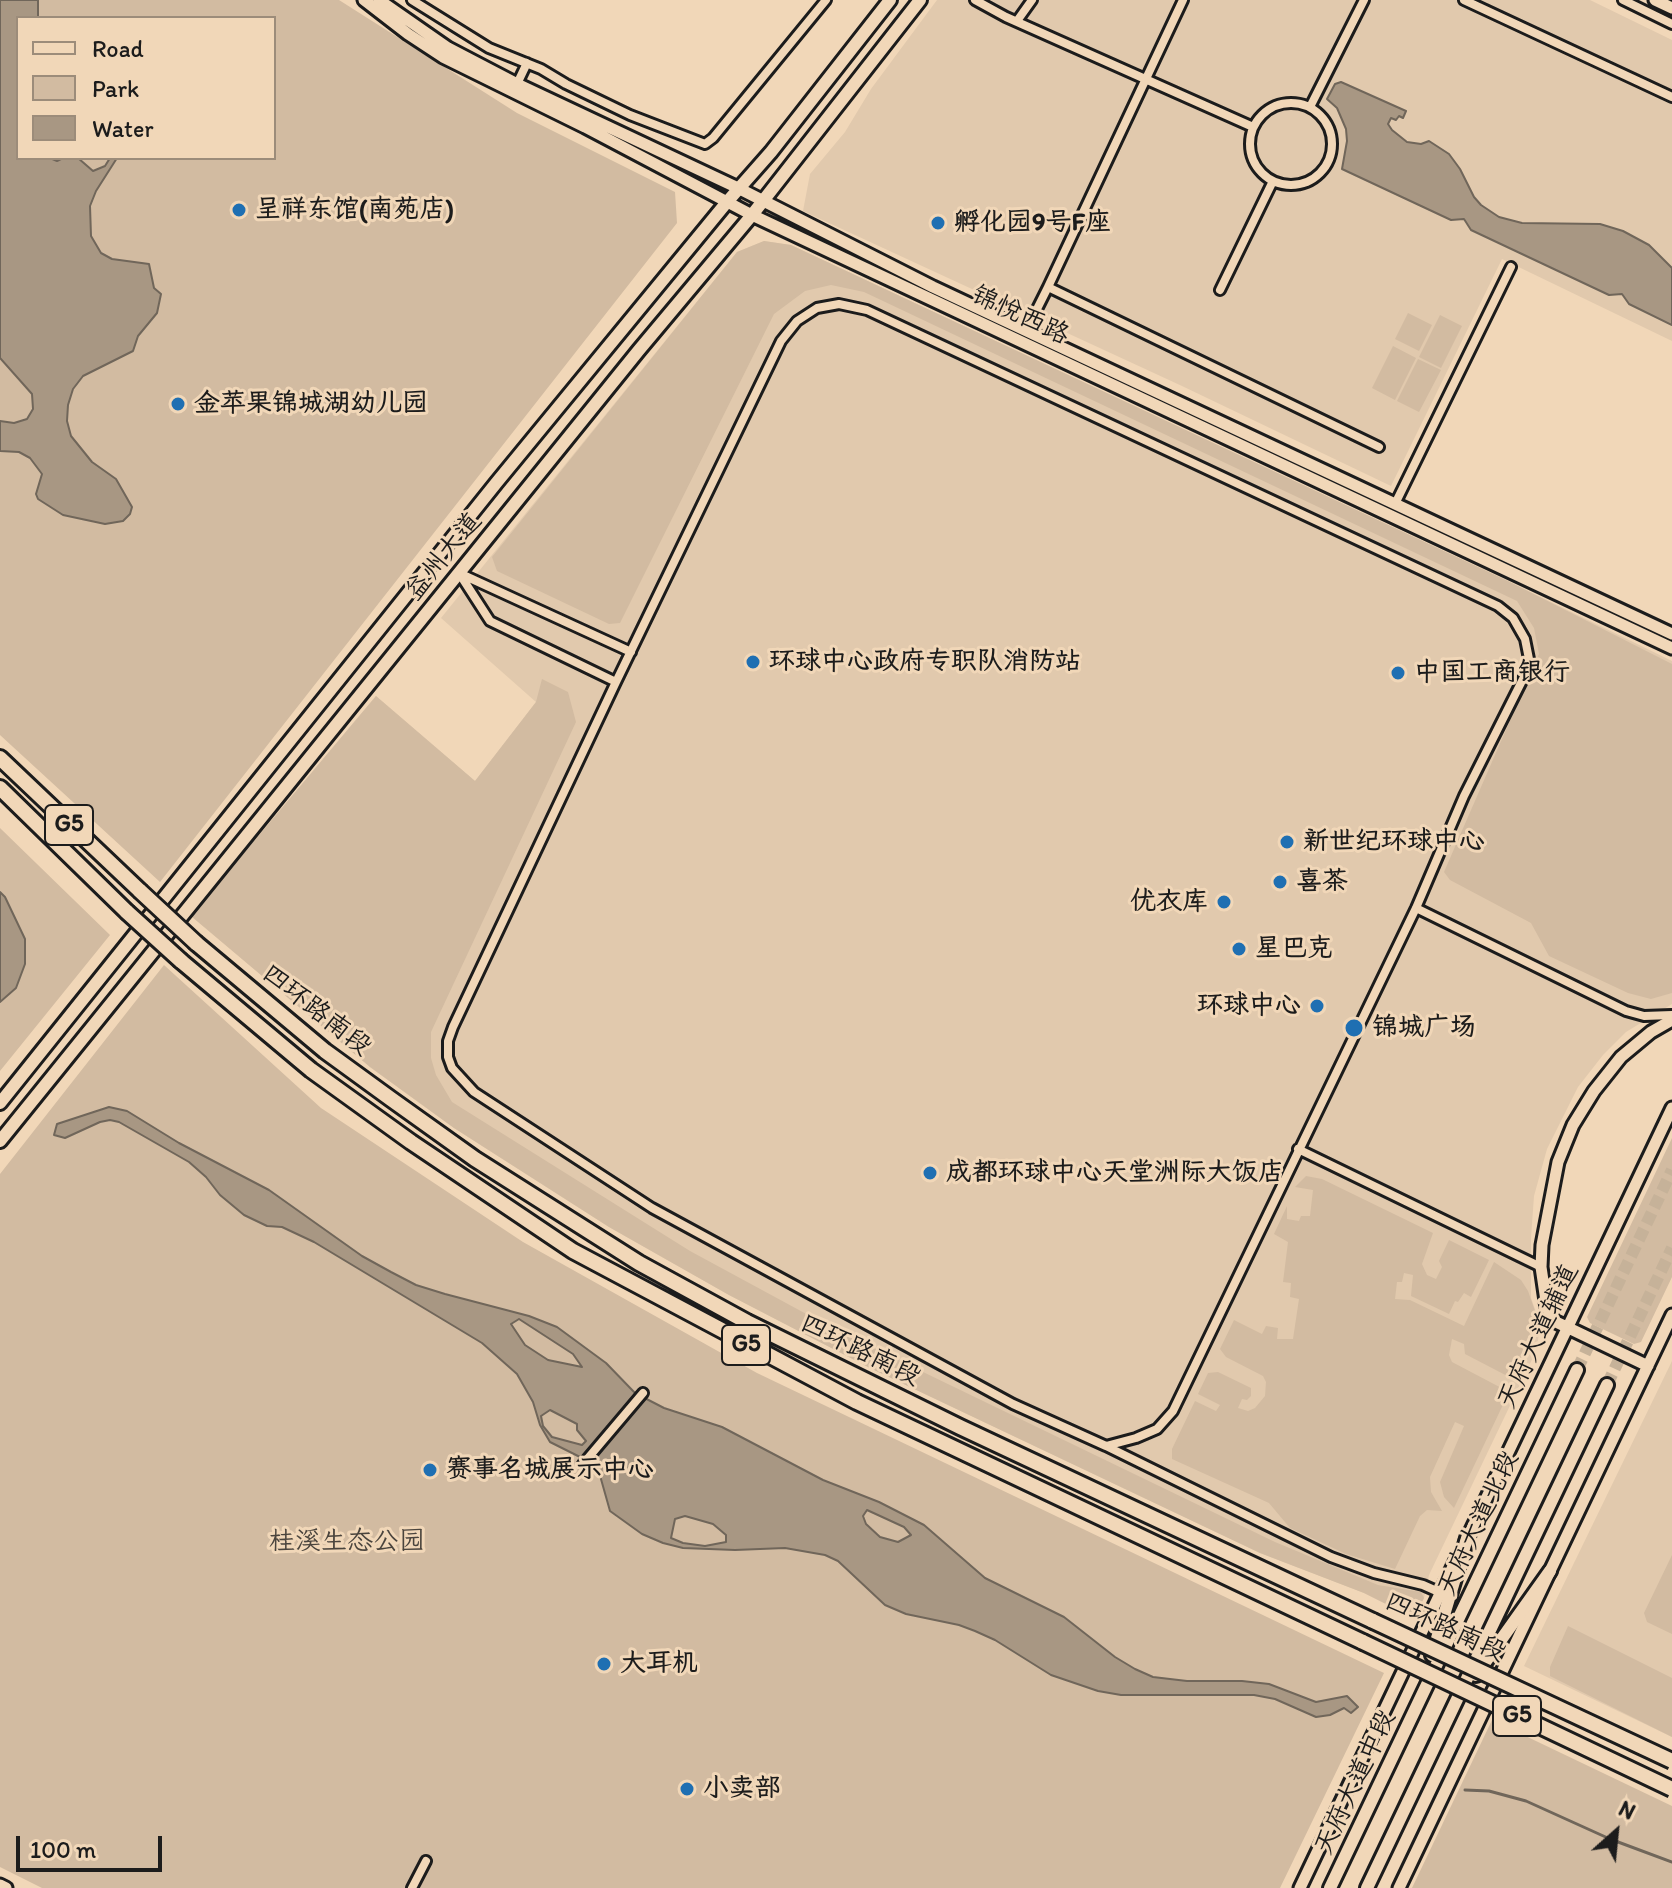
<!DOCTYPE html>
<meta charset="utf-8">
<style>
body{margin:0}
#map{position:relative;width:1672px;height:1888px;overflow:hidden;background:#f1d7b8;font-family:Itim,sans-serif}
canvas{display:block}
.legend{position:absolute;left:16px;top:16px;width:260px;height:144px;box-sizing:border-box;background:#f1d7b8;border:2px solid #9c8c7a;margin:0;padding:10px 14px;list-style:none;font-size:24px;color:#1c1c1c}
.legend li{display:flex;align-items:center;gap:16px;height:40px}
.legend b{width:40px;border:2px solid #9c8c7a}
.north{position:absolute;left:1576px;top:1792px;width:80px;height:80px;-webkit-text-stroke:6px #f1d7b8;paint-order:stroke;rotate:27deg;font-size:22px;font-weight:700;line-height:32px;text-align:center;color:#1c1c1c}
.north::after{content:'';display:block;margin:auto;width:28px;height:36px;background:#1c1c1c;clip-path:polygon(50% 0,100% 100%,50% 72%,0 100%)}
.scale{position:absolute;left:16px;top:1836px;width:146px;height:36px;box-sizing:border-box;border:4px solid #1c1c1c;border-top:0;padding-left:10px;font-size:24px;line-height:28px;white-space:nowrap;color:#1c1c1c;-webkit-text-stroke:6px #f1d7b8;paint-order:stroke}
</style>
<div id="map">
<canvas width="1672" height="1888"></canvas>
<ul class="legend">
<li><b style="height:10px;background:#f1d7b8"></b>Road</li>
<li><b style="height:22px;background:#d2bba1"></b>Park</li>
<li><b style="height:22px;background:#a89783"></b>Water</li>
</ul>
<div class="north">N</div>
<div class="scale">100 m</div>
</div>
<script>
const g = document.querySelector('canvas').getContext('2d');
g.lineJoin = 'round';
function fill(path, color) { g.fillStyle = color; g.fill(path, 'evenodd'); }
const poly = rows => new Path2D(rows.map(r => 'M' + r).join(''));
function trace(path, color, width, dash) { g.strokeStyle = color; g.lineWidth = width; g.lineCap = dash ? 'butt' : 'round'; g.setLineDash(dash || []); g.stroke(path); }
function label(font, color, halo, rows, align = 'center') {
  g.font = font + ' Itim,"LXGW WenKai TC",sans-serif'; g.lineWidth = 6; g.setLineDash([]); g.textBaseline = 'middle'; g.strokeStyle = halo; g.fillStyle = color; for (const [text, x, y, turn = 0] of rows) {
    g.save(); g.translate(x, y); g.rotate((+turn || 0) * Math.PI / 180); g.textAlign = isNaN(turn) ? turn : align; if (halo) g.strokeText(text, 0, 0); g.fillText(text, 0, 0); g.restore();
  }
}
fill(poly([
 [937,0,1590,0,1672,40,1672,341,1502,259,1391,486,1182,386,803,211,810,174,845,132,871,89],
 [764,241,791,245,1510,582,1672,661,1672,1004,1626,1032,1603,1055,1578,1087,1547,1149,1534,1196,1531,1238,1531,1298,1540,1323,1537,1349,1429,1575,1424,1598,1414,1618,1364,1593,1260,1553,870,1368,729,1295,609,1227,454,1128,370,1067,191,916,376,696,475,781,536,702,441,618,737,252],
 [1672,1361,1672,1737,1524,1666]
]), '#e1c9ad');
fill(poly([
 [0,0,339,0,517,113,675,192,677,223,160,882,0,735],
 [18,18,274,18,274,158,18,158],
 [764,241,791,245,1510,582,1672,664,1672,993,1651,999,1628,993,1549,956,1531,923,1450,880,1444,872,1539,654,1534,628,1517,601,864,292,831,285,805,291,774,314,620,623,609,624,497,571,492,557,737,252],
 [1408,313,1432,325,1419,351,1395,339],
 [1440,315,1462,326,1441,368,1419,357],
 [1393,346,1416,358,1395,400,1372,388],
 [1418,359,1441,370,1419,412,1397,401],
 [542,679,568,692,576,722,431,1032,431,1058,436,1075,452,1102,690,1251,834,1329,1275,1542,1378,1585,1421,1592,1424,1598,1414,1618,1364,1593,1260,1553,870,1368,729,1295,609,1227,454,1128,370,1067,191,916,376,696,475,781,536,702],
 [0,828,110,935,0,1071],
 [164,965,321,1108,523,1242,757,1373,1384,1673,1280,1888,42,1888,0,1867,0,1174],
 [1672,1138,1672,1277,1641,1342,1634,1344,1590,1323,1587,1317],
 [1306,1176,1322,1179,1433,1233,1422,1264,1427,1275,1436,1279,1442,1267,1439,1261,1449,1240,1489,1260,1471,1297,1464,1293,1458,1302,1455,1301,1449,1314,1411,1296,1413,1275,1404,1273,1402,1282,1397,1282,1395,1299,1410,1300,1464,1326,1494,1262,1521,1280,1528,1291,1535,1311,1533,1342,1515,1380,1465,1354,1464,1344,1452,1339,1449,1355,1452,1362,1509,1392,1454,1508,1444,1497,1440,1482,1464,1426,1455,1422,1430,1477,1431,1492,1442,1511,1427,1510,1420,1516,1395,1569,1346,1554,1290,1528,1269,1503,1172,1459,1172,1449,1195,1401,1216,1411,1220,1405,1198,1394,1208,1373,1218,1372,1251,1388,1251,1396,1247,1400,1242,1399,1238,1408,1248,1411,1255,1408,1265,1396,1266,1382,1263,1376,1226,1357,1220,1349,1234,1320,1262,1334,1266,1326,1278,1328,1277,1339,1293,1339,1299,1299,1290,1297,1291,1283,1283,1282,1288,1242,1274,1234,1287,1206,1287,1219,1299,1221,1301,1216,1310,1216,1313,1190,1295,1187],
 [1672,1555,1672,1634,1647,1622,1644,1613],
 [1568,1626,1672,1678,1672,1737,1550,1676,1550,1667],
 [1492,1720,1672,1806,1672,1888,1412,1888]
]), '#d2bba1');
const water = poly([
 [0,0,38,0,38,18,18,18,18,158,50,158,57,161,63,158,78,158,93,171,105,166,110,158,117,158,96,191,90,206,91,236,101,253,112,259,149,264,154,288,161,294,157,313,138,336,133,351,83,376,73,389,68,405,67,421,71,436,92,462,116,479,132,507,130,514,123,521,105,524,63,515,38,499,36,494,42,474,30,458,19,452,0,451,0,421,14,423,27,419,33,409,32,394,0,358,0,0],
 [1341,82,1406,111,1403,118,1399,116,1396,120,1391,118,1388,124,1392,130,1407,142,1421,144,1429,141,1449,154,1460,169,1474,197,1481,205,1499,217,1522,223,1600,224,1623,231,1649,245,1672,268,1672,325,1629,304,1622,294,1609,295,1471,230,1464,219,1451,220,1342,169,1347,141,1346,129,1337,108,1327,99,1335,84,1341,82],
 [0,892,5,897,25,939,25,964,16,988,0,1002,0,892],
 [109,1107,127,1111,179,1143,269,1190,362,1256,391,1272,416,1285,445,1294,529,1316,557,1327,606,1363,635,1393,664,1408,722,1427,823,1480,879,1502,924,1525,985,1578,1064,1617,1115,1657,1135,1669,1153,1677,1187,1681,1242,1681,1269,1684,1316,1702,1347,1696,1358,1707,1351,1713,1344,1708,1330,1715,1316,1717,1275,1699,1254,1695,1121,1695,1098,1691,1051,1675,995,1640,975,1631,959,1625,906,1614,885,1605,838,1561,825,1555,785,1548,735,1550,683,1548,663,1543,642,1534,610,1511,599,1472,590,1462,550,1442,540,1425,533,1402,517,1374,482,1343,314,1242,282,1227,267,1226,244,1215,220,1195,206,1177,189,1162,119,1122,110,1120,100,1122,65,1138,54,1135,57,1124,109,1107],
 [519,1319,573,1354,582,1367,548,1360,525,1345,511,1324,519,1319],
 [550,1410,577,1424,577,1430,586,1441,582,1445,552,1437,543,1426,541,1416,550,1410],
 [867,1510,904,1527,911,1535,898,1542,880,1537,866,1524,863,1516,867,1510],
 [685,1516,713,1524,726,1535,726,1542,705,1546,683,1543,671,1538,675,1519,685,1516]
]);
fill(water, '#a89783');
trace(water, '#70665a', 2);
trace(poly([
 [1465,1790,1489,1791,1526,1801,1610,1839,1672,1862]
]), '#70665a', 3);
trace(poly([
 [1577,1370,1672,1170],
 [1607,1385,1672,1248]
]), '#c6b299', 12, [12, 6]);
const street = poly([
 [412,0,489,48,541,69,566,84,630,115,705,144,713,138,826,0],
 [975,0,1006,17,1253,127],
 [1183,0,1048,287,1379,447],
 [1464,0,1672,97],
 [1623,0,1672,24],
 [1017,21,1032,0],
 [517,84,527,63],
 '1250 144a41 41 0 1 1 82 0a41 41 0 1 1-82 0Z',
 [1310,107,1364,0],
 [1220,290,1273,181],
 [1026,331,1048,287],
 [1395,504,1511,267],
 [459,573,490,621,616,682],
 [461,574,631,652],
 [1416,908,1626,1011,1644,1016,1672,1015],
 [1298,1149,1541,1267],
 [1106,1446,1136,1438,1157,1429,1173,1411,1416,908,1464,796,1527,671,1529,659,1525,639,1513,618,1498,606,867,310,839,304,817,308,797,321,781,341,616,682,453,1027,448,1041,448,1057,452,1068,474,1092,652,1208,1013,1404,1106,1446,1331,1557,1374,1573,1423,1585,1441,1593],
 [583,1464,643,1393],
 [412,1888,426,1861]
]);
const secondary = poly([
 [364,0,408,34,443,57,585,127,752,215,1672,648],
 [379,0,448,48,517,84,738,188,933,287,1672,634],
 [1655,0,1672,8],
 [1648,1366,1554,1321,1547,1308,1541,1267,1542,1245,1558,1162,1573,1125,1594,1091,1621,1057,1651,1032,1672,1020],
 [1466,1541,1672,1108],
 [0,1885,6,1888],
 [1300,1888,1456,1560],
 [1399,1888,1672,1315]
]);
const primary = poly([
 [0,1103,497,482,727,202,771,152,890,0],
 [0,1141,639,350,752,215,920,0],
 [1432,1655,1468,1535],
 [1476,1675,1550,1571],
 [1330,1888,1577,1370],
 [1367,1888,1607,1385]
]);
const highway = poly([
 [0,758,140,891],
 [0,788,127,912],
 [196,943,325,1051,391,1099,475,1159,639,1263,747,1322,960,1427,1373,1621],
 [181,961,311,1070,411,1142,573,1251,857,1402,1363,1642]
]);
trace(street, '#1c1c1c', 14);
trace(secondary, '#1c1c1c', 17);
trace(primary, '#1c1c1c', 18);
trace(highway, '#1c1c1c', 20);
trace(street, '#f1d7b8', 8);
trace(secondary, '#f1d7b8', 11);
trace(primary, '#f1d7b8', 12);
trace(highway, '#f1d7b8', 14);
const highwayBridge = poly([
 [140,891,196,943],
 [127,912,181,961],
 [1373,1621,1672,1761],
 [1363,1642,1672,1789]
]);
trace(highwayBridge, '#1c1c1c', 20, []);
trace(highwayBridge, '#f1d7b8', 14);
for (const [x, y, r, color] of [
 [239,210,8,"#1f6fb2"],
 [938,223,8,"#1f6fb2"],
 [178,404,8,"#1f6fb2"],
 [753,662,8,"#1f6fb2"],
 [1398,673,8,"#1f6fb2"],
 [1287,842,8,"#1f6fb2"],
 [1280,882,8,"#1f6fb2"],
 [1224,902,8,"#1f6fb2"],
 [1239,949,8,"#1f6fb2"],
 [1317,1006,8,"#1f6fb2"],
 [1354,1028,10,"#1f6fb2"],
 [930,1173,8,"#1f6fb2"],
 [430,1470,8,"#1f6fb2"],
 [604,1664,8,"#1f6fb2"],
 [687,1789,8,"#1f6fb2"]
]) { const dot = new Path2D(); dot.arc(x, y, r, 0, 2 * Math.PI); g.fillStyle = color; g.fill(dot); trace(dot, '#f1d7b8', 3); }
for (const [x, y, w] of [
 [69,825,48],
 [746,1345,48],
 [1517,1716,48]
]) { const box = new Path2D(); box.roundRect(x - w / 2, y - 20, w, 40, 6); g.fillStyle = '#f1d7b8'; g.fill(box); trace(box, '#1c1c1c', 2); }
label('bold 24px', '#1c1c1c', null, [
 ["G5",69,825],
 ["G5",746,1345],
 ["G5",1517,1716]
]);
label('bold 26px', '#1c1c1c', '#f1d7b8', [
 ["呈祥东馆(南苑店)",255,210],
 ["孵化园9号F座",954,223],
 ["金苹果锦城湖幼儿园",194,404],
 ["环球中心政府专职队消防站",769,662],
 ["中国工商银行",1414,673],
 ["新世纪环球中心",1303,842],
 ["喜茶",1296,882],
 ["优衣库",1208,902,"right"],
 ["星巴克",1255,949],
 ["环球中心",1301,1006,"right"],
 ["锦城广场",1372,1028],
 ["成都环球中心天堂洲际大饭店",946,1173],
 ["赛事名城展示中心",446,1470],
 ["大耳机",620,1664],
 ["小卖部",703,1789]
], 'left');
label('26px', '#1c1c1c', '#f1d7b8', [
 ["锦悦西路",1020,316,25],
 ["益州大道",444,557,-51],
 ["四环路南段",316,1011,38],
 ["天府大道辅道",1539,1337,-65],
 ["四环路南段",860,1351,26],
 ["天府大道北段",1479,1524,-65],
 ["四环路南段",1445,1628,25],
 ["天府大道中段",1356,1783,-65]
]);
label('26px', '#4a443d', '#f1d7b8', [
 ["桂溪生态公园",347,1542]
]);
</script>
